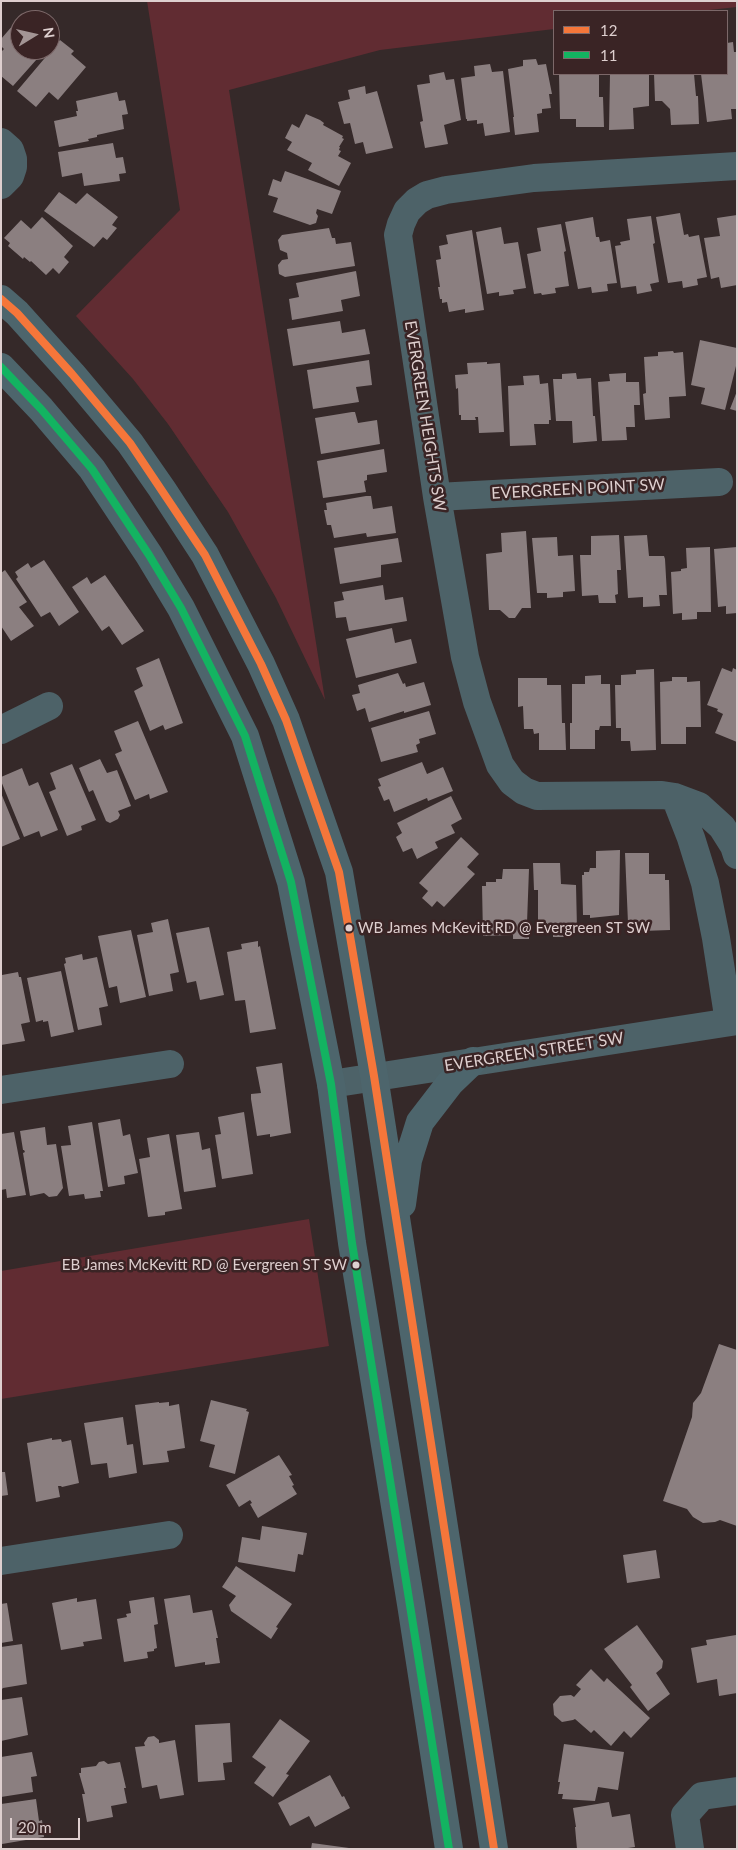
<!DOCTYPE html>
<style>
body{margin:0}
#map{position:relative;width:738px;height:1850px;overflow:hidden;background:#352929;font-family:Lato,sans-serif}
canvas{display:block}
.frame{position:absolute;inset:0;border:2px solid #decfcf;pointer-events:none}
.legend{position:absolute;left:553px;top:10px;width:175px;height:65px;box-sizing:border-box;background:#3a2425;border:1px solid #7c6869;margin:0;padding:6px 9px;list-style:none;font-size:15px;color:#decfcf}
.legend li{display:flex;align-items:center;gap:10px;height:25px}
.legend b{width:25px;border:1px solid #7c6869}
.north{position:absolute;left:10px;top:10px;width:50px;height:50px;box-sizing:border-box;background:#3a2425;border:1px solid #7c6869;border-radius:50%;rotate:81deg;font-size:14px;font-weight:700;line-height:20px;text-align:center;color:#decfcf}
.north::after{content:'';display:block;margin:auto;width:18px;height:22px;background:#a39595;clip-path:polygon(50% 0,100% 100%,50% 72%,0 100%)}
.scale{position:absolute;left:10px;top:1818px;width:70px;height:22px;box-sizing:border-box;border:2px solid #decfcf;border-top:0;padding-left:6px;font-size:15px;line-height:18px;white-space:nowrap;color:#decfcf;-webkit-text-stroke:4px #3a2425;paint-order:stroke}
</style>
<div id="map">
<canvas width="738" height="1850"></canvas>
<div class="frame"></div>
<ul class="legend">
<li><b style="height:6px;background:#f5763a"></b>12</li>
<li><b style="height:6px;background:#13b361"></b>11</li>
</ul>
<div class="north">N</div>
<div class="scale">20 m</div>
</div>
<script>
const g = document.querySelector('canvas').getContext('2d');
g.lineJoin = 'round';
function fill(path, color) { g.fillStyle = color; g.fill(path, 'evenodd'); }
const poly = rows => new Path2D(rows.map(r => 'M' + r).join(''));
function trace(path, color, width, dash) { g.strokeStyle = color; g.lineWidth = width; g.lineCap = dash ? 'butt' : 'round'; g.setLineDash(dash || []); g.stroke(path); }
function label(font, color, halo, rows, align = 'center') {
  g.font = font + ' Lato,sans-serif'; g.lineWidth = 5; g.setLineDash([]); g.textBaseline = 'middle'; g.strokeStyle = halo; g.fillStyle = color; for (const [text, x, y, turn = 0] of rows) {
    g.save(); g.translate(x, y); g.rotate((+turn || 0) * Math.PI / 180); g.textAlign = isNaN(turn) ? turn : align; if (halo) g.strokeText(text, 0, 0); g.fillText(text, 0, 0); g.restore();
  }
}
fill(poly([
 [147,1,737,1,737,7,700,11,554,11,554,29,380,50,229,90,325,700,276,598,228,512,168,424,133,379,76,316,180,210],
 [309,1219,329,1346,1,1399,1,1271]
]), '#612c32');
fill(poly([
 [20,17,22,20,20,20,20,50,45,50,13,86,1,76,1,52,4,49,1,46,1,39],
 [60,40,74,51,71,54,86,67,58,100,49,92,36,107,17,91],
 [733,42,734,52,737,52,737,109,731,109,732,119,707,122,701,74,727,74,727,43],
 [536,59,538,65,546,64,552,94,549,94,551,108,542,109,542,113,537,114,539,132,515,135,513,117,514,117,508,69,523,66,523,60],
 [490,64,492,72,503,71,510,132,485,136,483,123,477,124,477,120,467,121,467,119,466,119,461,78,475,76,474,66],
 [444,72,446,80,454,79,461,120,444,125,448,144,425,148,420,122,423,121,417,85,430,83,429,75],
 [559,74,599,74,599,97,603,97,604,127,576,127,576,119,560,119],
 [610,74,649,74,649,106,633,108,634,129,609,130],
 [654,74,694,74,696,96,698,96,699,124,671,125,670,109,662,101,655,101],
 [365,86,366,94,377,91,393,148,366,154,363,142,355,144,350,123,344,124,338,102,350,99,348,90],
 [117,92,119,101,125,100,128,114,122,115,124,129,97,135,97,137,88,139,89,141,59,147,54,121,77,116,76,111,78,111,76,101],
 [306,114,320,120,324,123,323,125,343,136,342,138,344,139,339,147,340,147,339,150,341,151,338,156,351,163,339,186,308,170,312,163,287,150,292,142,285,138,292,124,299,128],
 [113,143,116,158,123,157,126,173,119,174,120,181,84,186,82,173,62,177,58,152],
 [285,171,341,191,332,214,317,209,316,213,318,216,316,223,310,225,273,212,278,198,268,195,273,179,281,182],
 [59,192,76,204,87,193,118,217,112,225,117,228,107,240,103,237,94,247,44,211],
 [680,213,684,235,688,234,689,237,699,235,707,277,697,279,698,285,683,288,682,281,668,283,656,217],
 [737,215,737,285,721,288,719,277,711,279,704,238,720,236,717,218],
 [651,216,655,243,653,244,659,282,650,284,652,291,637,294,636,286,621,288,615,246,621,245,620,242,630,240,627,219],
 [42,217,73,246,64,257,69,262,59,274,53,268,46,275,31,261,30,262,24,257,23,259,8,246,10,243,4,238,21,220,31,229],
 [593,217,596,237,599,237,600,242,610,240,617,283,607,284,608,291,592,293,591,287,578,289,565,222],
 [561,224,566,251,564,252,569,286,555,288,556,293,542,295,541,293,534,294,527,254,541,251,537,228],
 [501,227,504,244,518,242,526,288,513,290,514,294,499,296,499,292,487,294,476,232],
 [329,228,332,238,335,238,336,244,351,242,355,266,285,277,279,274,278,265,282,260,288,259,287,253,280,250,278,240,282,235],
 [472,230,484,310,465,313,465,309,449,312,447,302,442,303,442,299,440,299,438,287,440,287,436,260,441,259,439,246,448,244,446,235],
 [356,271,360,296,341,300,343,311,292,320,289,299,299,297,296,283],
 [340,321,342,333,365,329,370,354,293,366,287,329],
 [700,340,737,348,737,362,725,410,701,404,705,388,691,385],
 [673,351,674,353,683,352,686,396,669,397,670,418,645,420,643,394,646,393,644,357,658,356,658,352],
 [369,360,372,385,356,387,359,402,313,409,307,370],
 [487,362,487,364,500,363,504,432,479,433,478,417,475,417,476,420,461,420,461,415,459,415,458,388,456,389,455,375,468,374,467,363],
 [576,373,577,379,591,378,593,416,595,416,597,441,573,443,572,421,556,421,553,379,562,379,562,374],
 [626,373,626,382,639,382,640,405,634,405,635,427,626,427,627,440,602,441,598,382,610,381,609,374],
 [539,375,540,384,548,383,551,420,549,420,549,424,534,424,536,445,510,446,508,386,524,385,523,376],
 [737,391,737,411,730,409],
 [352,412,355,412,358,423,377,420,380,444,321,454,315,418],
 [384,449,387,472,367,475,367,480,364,481,366,492,323,498,317,461],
 [366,496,371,496,373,509,392,506,396,533,367,537,366,533,334,538,331,525,327,525,324,510,327,510,326,503],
 [526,531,531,608,522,608,515,618,509,618,500,610,489,610,486,554,502,552,501,533],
 [619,535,621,570,617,570,618,594,615,595,616,603,599,603,598,595,582,596,580,555,591,555,591,536],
 [647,535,649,556,664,556,665,559,667,595,659,595,660,606,643,607,643,597,628,598,624,536],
 [557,537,558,556,573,555,575,591,563,592,563,597,547,598,547,593,537,593,532,538],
 [398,538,402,562,381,565,381,577,340,584,334,548],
 [710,547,711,612,697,612,697,619,682,620,682,613,673,614,671,572,681,571,681,569,687,568,686,548],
 [737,547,737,613,726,614,726,606,718,607,714,549],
 [44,560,79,612,59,626,50,612,41,617,16,579,18,577,15,572,28,563,31,568],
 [5,570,27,602,19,607,34,626,11,641,1,626,1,573],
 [105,575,144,631,122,645,109,626,102,631,72,587,87,577,91,584],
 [383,585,385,600,403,597,407,621,349,631,346,617,336,618,334,602,344,600,342,592],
 [392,628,395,643,411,639,417,663,356,678,346,639],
 [159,658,183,723,165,730,163,725,150,731,134,691,143,686,136,668],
 [722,668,732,672,733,668,737,670,737,742,715,733,723,714,717,711,718,709,707,705],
 [654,669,656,750,631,751,630,741,621,741,621,728,616,728,615,685,621,685,621,675,636,674,636,670],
 [398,673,403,684,405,683,406,687,424,682,431,705,404,713,404,711,369,722,365,708,357,711,352,695,360,693,358,685],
 [601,675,601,684,610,684,611,726,600,726,599,730,595,730,595,749,570,749,570,723,572,723,572,684,585,684,585,676],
 [672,677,687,677,687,682,700,681,701,727,686,727,686,744,661,744,660,682,672,681],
 [518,678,547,678,547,685,561,685,562,723,565,723,566,750,539,750,539,733,534,734,533,729,524,729,523,706,518,707],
 [429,711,436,734,419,739,420,743,416,745,418,752,381,762,371,728],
 [138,721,168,792,150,799,149,794,135,800,115,754,122,751,114,731],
 [100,759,107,773,117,770,131,806,118,811,120,815,118,819,110,823,106,821,93,790,89,792,79,768],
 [422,762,427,774,443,767,453,791,428,801,427,798,394,812,389,799,384,801,378,787,381,786,378,779],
 [72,764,96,820,81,826,82,830,67,836,49,792,56,789,50,773],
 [22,768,29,786,38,782,58,830,41,837,39,831,24,837,1,781,1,777],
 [1,793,20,839,1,847],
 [451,796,462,819,451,825,455,833,435,842,438,848,417,859,412,848,403,852,396,837,402,833,397,823],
 [461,837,479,854,467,867,475,874,444,907,437,901,432,907,422,898,428,891,419,883],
 [620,850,619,915,590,918,590,915,583,915,582,875,584,875,584,872,589,872,590,868,596,868,596,851],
 [625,853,649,853,649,874,665,874,665,880,669,880,670,930,642,931,642,923,628,923],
 [533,863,560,863,561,884,576,885,577,929,568,929,568,937,553,937,553,929,538,929,538,890,534,890],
 [503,869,529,869,527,923,529,923,529,939,513,939,513,935,483,936,482,886,486,886,486,882,496,882,496,879,502,879],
 [168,919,179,972,170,974,173,991,149,996,137,935,153,932,151,923],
 [209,927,224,995,200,1000,196,981,187,983,176,933],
 [131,930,146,997,120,1003,117,986,109,988,98,936],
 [258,941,258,947,260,946,276,1029,250,1033,245,1000,235,1001,227,952,242,949,241,944],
 [82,954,83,960,97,957,108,1006,99,1008,102,1025,78,1030,64,964,66,963,65,958],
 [61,971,74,1032,51,1037,48,1021,43,1022,43,1020,36,1022,27,978],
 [18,972,19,977,21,977,30,1022,21,1024,25,1041,1,1045,2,975],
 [282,1063,291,1133,270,1137,270,1134,257,1136,251,1099,251,1094,261,1093,256,1067],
 [244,1112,253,1174,222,1179,215,1135,221,1134,218,1117],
 [120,1119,123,1136,130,1134,138,1173,124,1176,125,1184,108,1187,98,1123],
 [92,1122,103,1191,100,1191,101,1197,85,1199,84,1194,69,1196,61,1146,71,1145,68,1126],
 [45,1127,47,1145,56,1144,63,1188,57,1196,49,1197,44,1193,30,1196,23,1153,25,1152,24,1150,23,1150,20,1131],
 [14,1132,26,1195,7,1198,6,1189,1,1190,1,1134],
 [199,1132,202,1150,210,1148,216,1187,184,1192,176,1135],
 [169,1134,182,1209,165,1212,165,1215,148,1217,139,1159,150,1157,147,1138],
 [719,1344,737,1350,737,1526,720,1520,715,1522,703,1523,693,1517,687,1509,663,1501,692,1417,693,1403,701,1393],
 [211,1400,247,1409,246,1411,249,1412,235,1474,209,1467,215,1445,200,1441],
 [159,1402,159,1403,169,1402,169,1406,179,1404,185,1448,167,1451,169,1462,143,1465,135,1405],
 [123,1417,127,1445,133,1444,137,1473,109,1478,107,1463,91,1465,84,1423],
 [52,1438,52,1440,61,1439,62,1442,71,1440,79,1483,62,1487,61,1486,58,1486,60,1497,36,1502,27,1443],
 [279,1455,292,1475,289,1476,294,1485,292,1486,297,1494,258,1518,250,1504,252,1503,250,1500,239,1507,226,1485],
 [1,1472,5,1472,8,1495,1,1496],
 [262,1526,307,1533,303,1555,298,1554,295,1572,238,1562,242,1537,260,1540],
 [656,1550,660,1578,627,1583,623,1555],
 [236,1566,292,1604,276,1627,278,1628,271,1639,231,1611,229,1605,236,1596,222,1587],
 [190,1595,193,1613,212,1610,218,1638,216,1638,220,1663,205,1665,205,1662,175,1667,164,1599],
 [154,1597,158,1624,154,1625,157,1648,154,1649,154,1651,147,1652,148,1658,124,1662,117,1619,127,1617,126,1614,131,1613,129,1601],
 [77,1598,77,1602,96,1599,102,1639,83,1642,84,1646,61,1650,52,1603],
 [7,1603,13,1641,1,1643,1,1604],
 [637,1625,663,1661,662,1668,656,1673,670,1694,648,1711,630,1687,632,1685,604,1649],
 [736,1635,737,1693,719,1696,717,1679,697,1683,691,1648,707,1645,706,1640],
 [22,1644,27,1684,3,1688,1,1690,1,1647],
 [591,1669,604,1682,607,1678,650,1718,631,1738,624,1731,611,1746,594,1730,591,1733,575,1719,573,1720,562,1722,554,1715,553,1704,560,1696,571,1695,574,1697,581,1689,576,1685],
 [22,1697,28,1735,1,1741,1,1700],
 [280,1719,310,1741,286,1774,289,1775,273,1797,254,1783,266,1767,252,1757],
 [230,1723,232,1762,223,1763,225,1780,198,1782,195,1725],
 [154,1736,159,1740,159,1743,175,1740,184,1795,160,1799,157,1785,142,1788,135,1747,145,1746,144,1743,148,1737],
 [564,1744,624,1752,618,1790,598,1787,595,1801,562,1799,563,1794,558,1794,560,1782,558,1782],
 [32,1752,37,1776,31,1777,33,1792,1,1797,1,1757],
 [104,1761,108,1764,120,1762,126,1788,124,1788,127,1803,111,1806,113,1817,87,1822,82,1794,85,1794,79,1773,81,1773,81,1768,96,1766,99,1762],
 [330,1775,342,1797,344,1796,350,1808,315,1827,309,1816,290,1826,278,1803],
 [36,1799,39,1821,42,1820,44,1837,2,1844,1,1804],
 [609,1802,612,1817,630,1814,635,1847,621,1849,577,1849,575,1827,576,1827,573,1808],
 [312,1843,349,1848,349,1849,311,1849]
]), '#8b7f80');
trace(poly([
 [1,142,10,150,13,159,13,167,10,176,1,185],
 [737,166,534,178,446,190,427,195,417,201,407,211,401,224,398,235,437,497,465,657,477,702,500,765,512,782,524,791,537,796,662,795,675,797,699,806,722,827,734,846,737,855],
 [437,497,719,482],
 [1,730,49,706],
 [675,797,691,838,705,883,716,938,729,1022],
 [331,1084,737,1021],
 [1,1090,170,1064],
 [1,1561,169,1535],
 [690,1849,685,1815,702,1796,737,1791]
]), '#4d6268', 28);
trace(poly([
 [1,299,17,313,72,374,130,443,162,489,205,555,261,664,286,720,339,872,374,1076,494,1849],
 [1,367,41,409,92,469,149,555,181,608,245,736,291,882,331,1084,352,1243,411,1604,449,1849],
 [402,1204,408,1160,420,1122,450,1083,473,1061]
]), '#4d656c', 28);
trace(poly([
 [1,299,17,313,72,374,130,443,205,555,261,664,286,720,339,872,374,1076,494,1849]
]), '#f5763a', 8);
trace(poly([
 [1,367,41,409,92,469,149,555,181,608,245,736,291,882,331,1084,352,1243,449,1849]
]), '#13b361', 8);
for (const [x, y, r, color] of [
 [349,928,4.5,"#decfcf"],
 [356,1265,4.5,"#decfcf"]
]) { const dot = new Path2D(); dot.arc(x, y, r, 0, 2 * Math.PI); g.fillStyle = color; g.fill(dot); trace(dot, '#3a2425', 2); }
label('15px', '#decfcf', '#3a2425', [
 ["WB James McKevitt RD @ Evergreen ST SW",358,928],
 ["EB James McKevitt RD @ Evergreen ST SW",347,1265,"right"]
], 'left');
label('16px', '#decfcf', '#3a2425', [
 ["EVERGREEN HEIGHTS SW",425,416,81],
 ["EVERGREEN POINT SW",578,489,-3],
 ["EVERGREEN STREET SW",534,1052,-9]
]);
</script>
